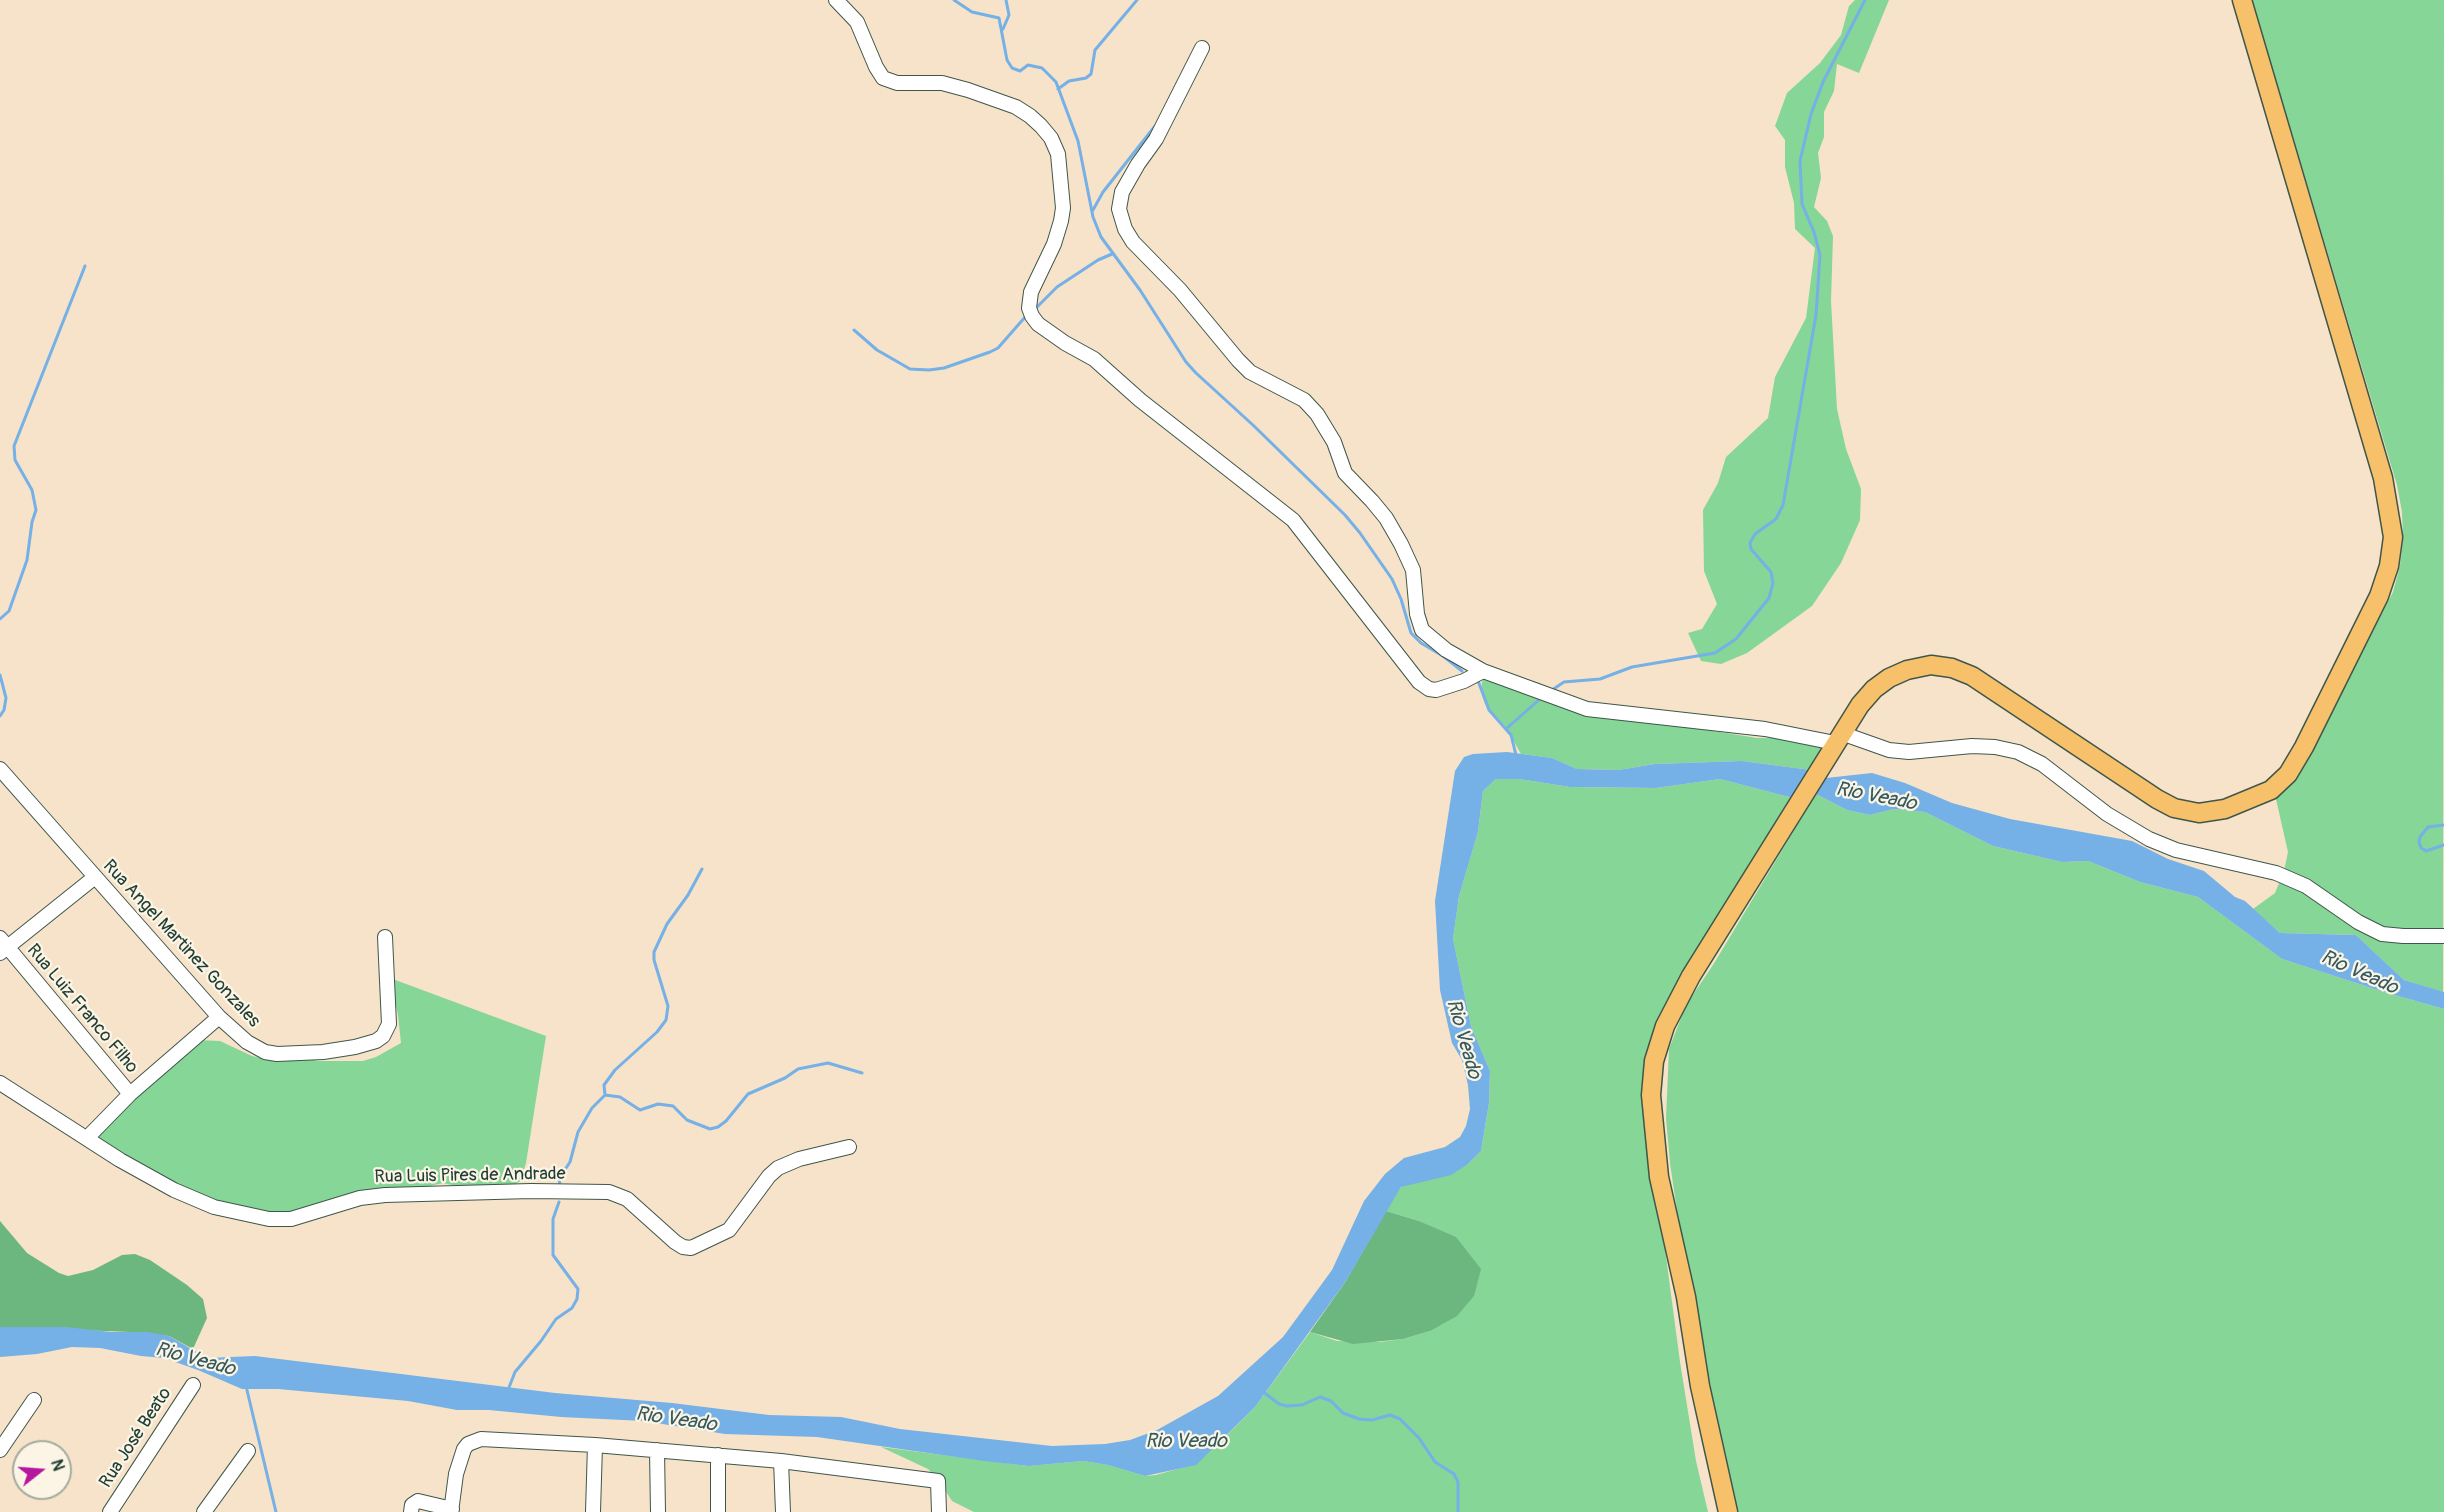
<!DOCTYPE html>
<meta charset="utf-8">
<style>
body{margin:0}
#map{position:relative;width:2444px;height:1512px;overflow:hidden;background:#f6e3c9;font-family:Pangolin,sans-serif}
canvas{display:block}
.north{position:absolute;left:12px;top:1440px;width:60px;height:60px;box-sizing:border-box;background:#fcf5e5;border:2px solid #a4ab9e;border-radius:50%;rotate:73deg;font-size:16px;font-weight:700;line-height:24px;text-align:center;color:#1f3d34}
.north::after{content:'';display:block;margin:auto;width:21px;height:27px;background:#b5179e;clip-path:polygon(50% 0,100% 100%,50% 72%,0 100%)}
</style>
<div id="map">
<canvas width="2444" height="1512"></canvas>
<div class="north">N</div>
</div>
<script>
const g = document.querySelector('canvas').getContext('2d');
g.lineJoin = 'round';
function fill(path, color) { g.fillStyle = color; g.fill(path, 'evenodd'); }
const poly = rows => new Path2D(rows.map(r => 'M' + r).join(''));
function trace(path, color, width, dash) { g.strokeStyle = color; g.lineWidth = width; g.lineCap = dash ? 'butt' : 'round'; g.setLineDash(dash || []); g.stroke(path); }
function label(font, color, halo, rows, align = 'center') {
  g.font = font + ' Pangolin,sans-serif'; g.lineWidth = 4.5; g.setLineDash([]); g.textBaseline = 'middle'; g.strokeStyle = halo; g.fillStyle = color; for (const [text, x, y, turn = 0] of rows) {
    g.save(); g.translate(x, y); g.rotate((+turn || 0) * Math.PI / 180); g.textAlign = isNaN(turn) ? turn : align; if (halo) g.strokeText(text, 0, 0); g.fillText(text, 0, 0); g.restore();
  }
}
fill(poly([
 [1855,0,1889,0,1859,73,1837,64,1834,91,1824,112,1824,137,1818,153,1821,178,1814,207,1827,221,1833,236,1831,301,1837,409,1846,449,1861,489,1860,520,1841,563,1812,606,1747,653,1721,664,1701,661,1688,633,1702,629,1717,604,1704,571,1703,510,1718,483,1726,457,1768,418,1775,377,1806,318,1815,248,1795,229,1794,203,1785,167,1785,140,1775,126,1787,93,1820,63,1841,35,1849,6],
 [2252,0,2444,0,2443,992,2404,980,2356,935,2280,933,2253,909,2275,893,2284,871,2288,852,2276,799,2294,781,2393,592,2400,566,2403,539,2402,512,2397,485],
 [1483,676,1537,682,1595,708,1689,727,1757,738,1831,737,1811,770,1742,761,1655,764,1618,770,1577,769,1552,758,1521,754,1505,726,1485,704,1481,690],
 [1496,779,1519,779,1570,787,1656,788,1720,779,1793,798,1661,1018,1657,1189,1680,1362,1696,1461,1708,1512,974,1512,952,1501,938,1479,928,1469,881,1447,1028,1466,1083,1461,1108,1465,1145,1476,1156,1475,1195,1464,1220,1442,1255,1407,1310,1332,1337,1341,1380,1342,1403,1339,1430,1331,1441,1232,1419,1221,1386,1211,1401,1187,1468,1164,1481,1151,1489,1103,1490,1071,1471,1026,1453,939,1459,896,1478,832,1483,791],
 [1816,794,1847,810,1870,815,1894,809,1925,812,1993,846,2062,862,2088,861,2140,882,2198,897,2282,959,2384,992,2444,1009,2444,1512,1726,1512,1688,1286,1670,1163,1666,1118,1669,1049,1686,1005,1713,965],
 [390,978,546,1036,526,1163,520,1181,510,1189,483,1192,443,1183,430,1186,412,1193,354,1202,306,1219,209,1203,79,1140,197,1040,220,1041,252,1056,268,1060,299,1057,318,1061,363,1061,376,1057,401,1043,398,1015]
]), '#85d697');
fill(poly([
 [1386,1211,1419,1221,1456,1237,1481,1269,1474,1296,1457,1316,1430,1331,1403,1339,1353,1344,1310,1332,1346,1281],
 [0,1221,27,1253,59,1273,68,1276,93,1270,122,1255,135,1254,150,1260,187,1285,203,1299,207,1318,193,1349,169,1336,130,1332,0,1327]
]), '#6cb780');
fill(poly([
 [1507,752,1552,758,1577,769,1618,770,1655,764,1742,761,1811,770,1793,798,1720,779,1656,788,1570,787,1519,779,1496,779,1483,791,1478,832,1459,896,1453,939,1471,1026,1490,1071,1489,1103,1481,1151,1468,1164,1451,1175,1401,1187,1346,1281,1255,1407,1196,1465,1145,1476,1108,1465,1083,1461,1029,1466,984,1461,817,1437,725,1434,644,1421,561,1417,489,1410,457,1410,408,1401,278,1389,242,1389,198,1370,164,1358,141,1356,100,1348,72,1347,37,1354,0,1357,0,1327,66,1327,111,1332,148,1332,169,1336,207,1358,255,1356,555,1393,672,1403,769,1415,841,1417,900,1429,1052,1446,1105,1444,1130,1440,1157,1430,1218,1396,1283,1337,1332,1270,1364,1201,1385,1174,1404,1158,1445,1147,1460,1137,1466,1126,1470,1109,1468,1085,1462,1060,1452,1043,1440,990,1435,901,1455,771,1464,757,1473,754],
 [1872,773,1905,783,1952,803,2010,819,2132,841,2168,859,2204,871,2235,897,2245,901,2280,933,2356,935,2404,980,2444,992,2444,1009,2384,992,2282,959,2198,897,2140,882,2088,861,2062,862,1993,846,1925,812,1894,809,1870,815,1847,810,1816,794,1826,778]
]), '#75b0e6');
trace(poly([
 [954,0,972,12,999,18,1007,60,1012,68,1020,71,1028,65,1042,68,1056,82,1078,141,1093,217,1101,237,1140,290,1186,362,1196,373,1254,426,1345,515,1360,533,1392,579,1401,599,1411,633,1421,643,1443,656,1462,671],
 [1003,29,1009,15,1006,0],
 [1058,89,1069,81,1086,78,1091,74,1095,50,1137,0],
 [1093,210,1103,192,1155,126],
 [1034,310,1057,287,1098,260,1112,254],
 [854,330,877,350,910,369,929,370,944,368,990,352,998,348,1026,316],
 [0,619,9,611,27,560,32,522,36,510,32,490,15,460,14,446,85,266],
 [0,675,6,698,4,710,0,716],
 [1477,678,1489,710,1511,735,1516,755],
 [1549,692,1564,682,1600,679,1632,667,1715,653,1736,639,1769,598,1773,583,1771,572,1751,549,1750,543,1755,534,1776,519,1783,505,1816,315,1820,255,1814,232,1802,204,1800,161,1811,114,1823,82,1865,0],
 [1506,729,1541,698],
 [2444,825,2428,827,2420,837,2419,842,2421,848,2426,851,2444,845],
 [605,1095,604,1085,615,1070,657,1032,666,1020,668,1006,654,960,654,952,667,924,688,895,702,869],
 [559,1188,560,1177,570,1162,578,1132,592,1108,605,1095,620,1097,640,1110,658,1104,673,1106,687,1120,710,1129,718,1127,726,1121,748,1094,785,1078,798,1069,828,1063,862,1073],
 [246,1386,276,1512],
 [508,1390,515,1372,541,1341,556,1319,572,1308,577,1299,578,1289,553,1255,553,1219,559,1202],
 [1262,1391,1279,1404,1287,1406,1302,1405,1320,1397,1331,1401,1343,1413,1359,1419,1372,1420,1390,1415,1400,1419,1419,1438,1435,1462,1454,1474,1458,1482,1458,1512]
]), '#75b0e6', 3);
const minor = poly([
 [836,0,857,22,876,67,883,78,897,83,942,83,968,90,1016,107,1030,116,1041,126,1051,138,1058,154,1063,208,1061,221,1054,244,1031,292,1029,308,1032,316,1038,324,1065,343,1094,359,1140,400,1293,520,1419,682,1429,689,1436,690,1464,681,1483,671,1587,709,1765,729,1835,743],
 [1202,48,1156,139,1138,164,1122,192,1119,209,1125,229,1133,242,1180,290,1238,360,1250,372,1304,400,1317,414,1334,442,1345,473,1372,501,1386,518,1401,544,1413,570,1417,614,1422,630,1446,650,1483,671],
 [1841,733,1889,750,1909,752,1972,746,1995,747,2018,752,2042,764,2107,814,2149,839,2176,850,2276,873,2306,886,2358,922,2382,934,2403,936,2444,936],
 [0,769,219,1017,247,1042,265,1052,277,1054,323,1052,355,1047,376,1041,383,1036,389,1024,385,937],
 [0,938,130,1094],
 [0,953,95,877],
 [0,1083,120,1160,174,1190,214,1207,269,1219,291,1219,360,1198,385,1195,531,1191,609,1192,627,1199,675,1242,683,1247,691,1248,729,1230,769,1176,778,1168,799,1159,849,1147],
 [87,1138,130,1094,219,1017],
 [0,1450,34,1400],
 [657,1450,658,1512],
 [718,1455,718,1512],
 [781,1461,783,1512],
 [110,1512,193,1385],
 [204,1512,248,1451],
 [411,1512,412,1505,418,1501,452,1509],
 [451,1512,456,1474,464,1449,468,1444,481,1439,595,1445,781,1461,938,1481,939,1512],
 [593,1512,595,1445]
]);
const major = poly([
 [1728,1512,1700,1386,1686,1297,1659,1177,1651,1095,1654,1061,1665,1026,1691,976,1860,705,1874,689,1889,678,1907,670,1931,665,1952,668,1972,676,2157,799,2174,808,2199,813,2225,809,2271,790,2288,774,2304,747,2379,596,2389,566,2393,537,2383,478,2242,0]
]);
trace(minor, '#3f564a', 16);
trace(major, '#3f564a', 21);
trace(minor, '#fff', 14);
trace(major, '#f7c06b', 18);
label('18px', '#1f3d34', '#fcf5e5', [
 ["Rua Angel Martinez Gonzales",181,944,47],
 ["Rua Luiz Franco Filho",82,1009,50],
 ["Rua Luis Pires de Andrade",470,1176,-1],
 ["Rua José Beato",136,1438,-57]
]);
label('italic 20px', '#345a60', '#fcf5e5', [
 ["Rio Veado",1876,797,11],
 ["Rio Veado",2359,973,24],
 ["Rio Veado",1463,1039,74],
 ["Rio Veado",195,1360,15],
 ["Rio Veado",676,1420,8],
 ["Rio Veado",1186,1442]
]);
</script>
